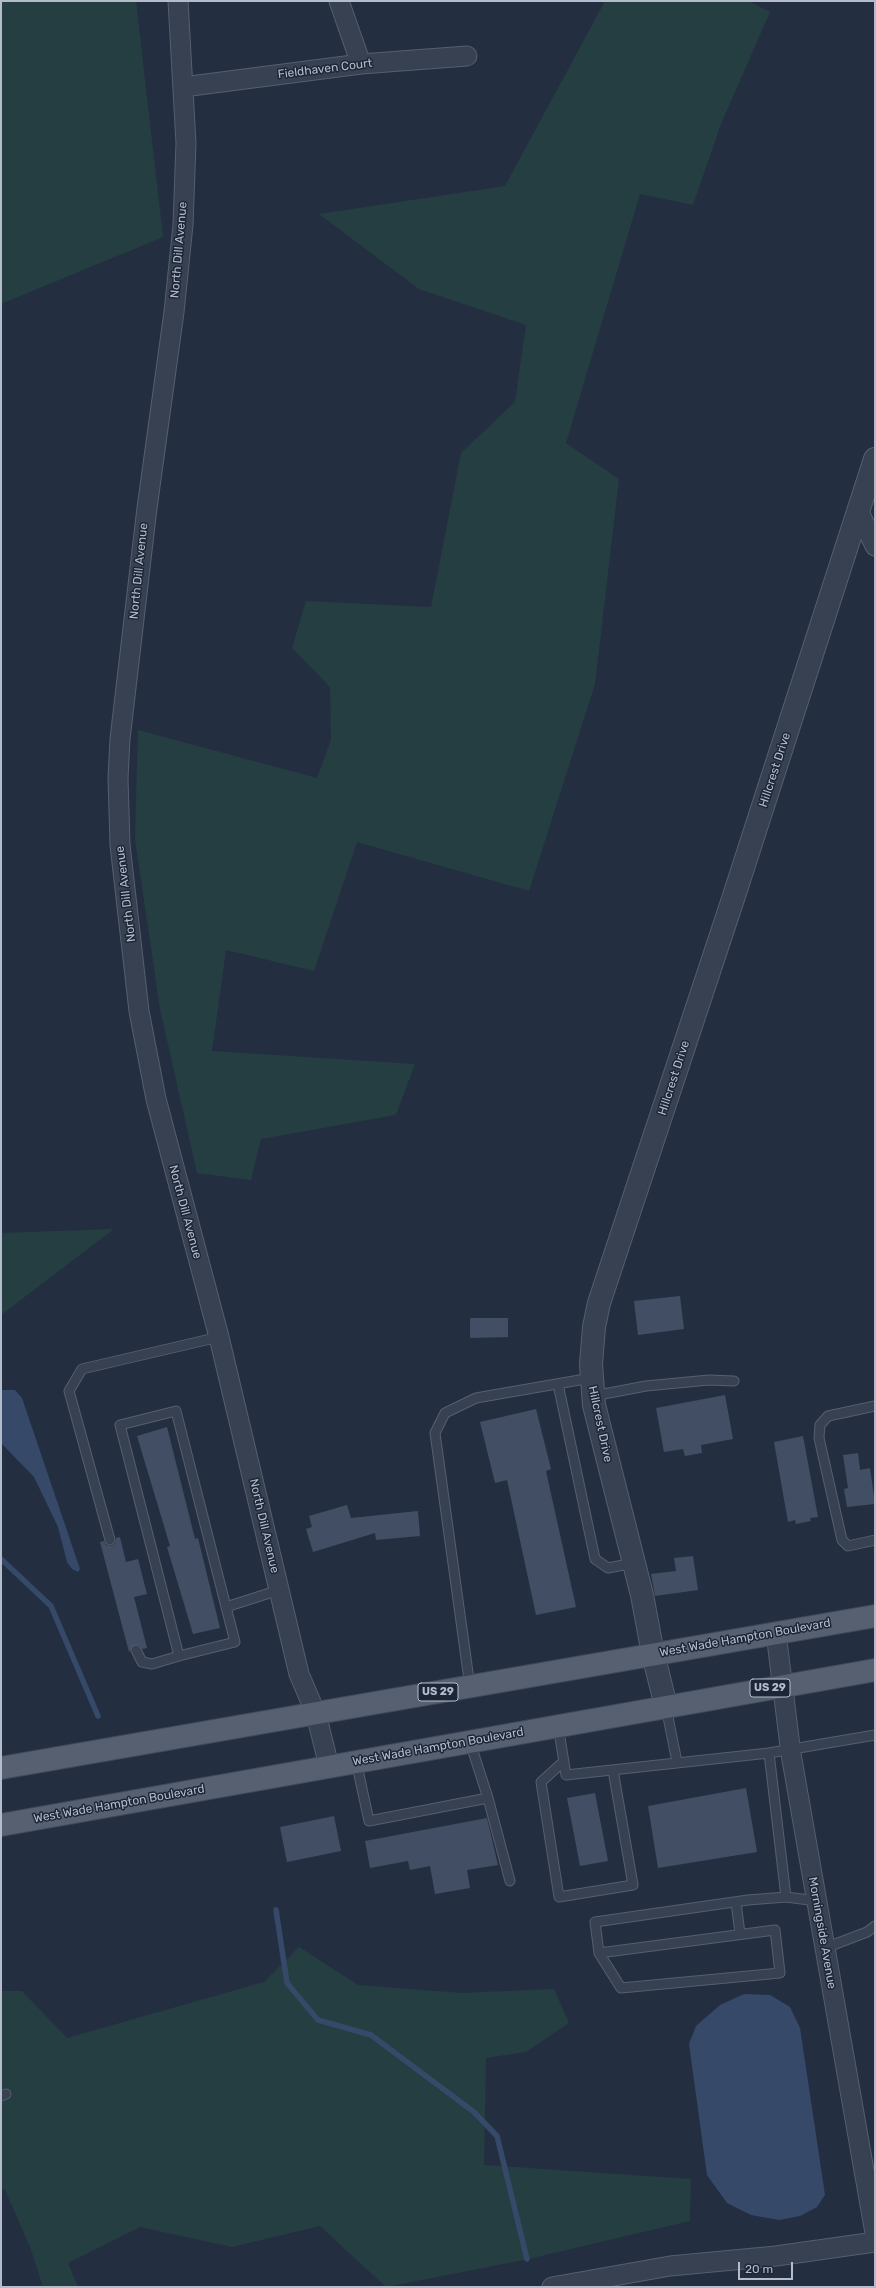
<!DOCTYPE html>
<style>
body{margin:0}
#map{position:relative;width:876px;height:2288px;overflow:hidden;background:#232f41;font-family:Rubik,sans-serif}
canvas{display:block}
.frame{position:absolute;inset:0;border:2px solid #b4bccb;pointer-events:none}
.scale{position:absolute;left:738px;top:2262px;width:55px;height:18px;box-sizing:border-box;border:2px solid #b4bccb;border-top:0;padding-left:5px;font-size:12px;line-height:14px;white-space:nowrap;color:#b4bccb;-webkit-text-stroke:3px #1c2636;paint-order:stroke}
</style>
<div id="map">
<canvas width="876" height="2288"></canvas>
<div class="frame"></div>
<div class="scale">20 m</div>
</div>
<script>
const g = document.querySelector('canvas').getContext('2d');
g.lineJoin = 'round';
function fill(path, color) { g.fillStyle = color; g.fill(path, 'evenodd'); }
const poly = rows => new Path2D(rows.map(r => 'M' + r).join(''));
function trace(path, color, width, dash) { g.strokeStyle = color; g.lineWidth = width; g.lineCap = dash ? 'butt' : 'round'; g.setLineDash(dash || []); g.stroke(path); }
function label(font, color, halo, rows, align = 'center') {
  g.font = font + ' Rubik,sans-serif'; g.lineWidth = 3; g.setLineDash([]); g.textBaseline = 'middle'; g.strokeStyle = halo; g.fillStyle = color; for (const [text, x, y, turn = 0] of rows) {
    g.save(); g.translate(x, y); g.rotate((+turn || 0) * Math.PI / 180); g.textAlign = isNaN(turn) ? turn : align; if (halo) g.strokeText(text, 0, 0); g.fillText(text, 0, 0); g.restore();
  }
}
fill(poly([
 [1,1,136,1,163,237,1,304],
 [605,1,749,1,770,12,721,124,693,205,640,194,566,443,619,479,595,684,529,891,357,842,314,971,226,950,212,1051,415,1064,396,1115,261,1139,251,1180,197,1173,160,1009,135,839,138,730,317,778,331,740,330,687,292,648,306,601,431,607,461,453,515,402,526,325,419,289,319,214,505,186],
 [114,1229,1,1315,1,1233],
 [299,1947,358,1985,461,1993,554,1989,569,2023,526,2052,486,2058,484,2165,691,2179,690,2221,524,2260,386,2287,320,2226,232,2247,140,2227,68,2263,78,2287,43,2287,30,2247,5,2190,1,2189,1,1991,22,1991,67,2038,264,1982]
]), '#253e42');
fill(poly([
 [1,1390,15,1390,22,1398,80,1569,78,1572,72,1569,67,1562,58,1527,34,1477,1,1443],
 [744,1994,770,1995,790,2007,800,2028,825,2195,817,2207,800,2216,779,2220,751,2215,727,2203,707,2175,689,2044,696,2026,720,2005]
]), '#364969');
trace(poly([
 [1,1559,51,1606,98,1716],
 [276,1910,287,1983,318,2020,371,2035,474,2112,497,2136,527,2259]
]), '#364969', 5.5);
fill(poly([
 [680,1296,684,1329,638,1335,634,1301],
 [470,1318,508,1318,508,1337,470,1338],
 [725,1395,733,1439,701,1445,702,1453,685,1456,683,1449,664,1452,656,1408],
 [536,1409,551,1469,546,1471,576,1607,536,1615,507,1480,495,1483,480,1422],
 [167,1427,195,1539,198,1538,220,1628,193,1634,167,1547,170,1546,137,1436],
 [803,1436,818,1517,810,1518,811,1521,796,1524,795,1520,788,1522,774,1442],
 [858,1453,860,1470,870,1468,875,1504,847,1507,844,1489,848,1488,843,1455],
 [347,1505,351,1518,418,1511,420,1536,376,1540,375,1533,313,1552,306,1529,312,1527,309,1516],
 [120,1537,126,1562,138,1559,147,1594,134,1597,147,1648,142,1649,139,1645,134,1645,129,1652,100,1542,104,1541,106,1545,111,1546,115,1544,116,1538],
 [693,1556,698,1590,655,1596,651,1574,676,1571,674,1558],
 [746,1788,757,1852,658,1868,648,1806],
 [595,1793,608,1861,580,1866,567,1798],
 [334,1816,341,1851,287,1862,280,1827],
 [487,1818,498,1865,467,1870,470,1888,435,1894,430,1866,410,1870,408,1861,370,1868,365,1841]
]), '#424e64');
const service = poly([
 [558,1384,595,1559,608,1568,634,1563],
 [593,1396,646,1386,709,1380,734,1381],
 [875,1406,828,1416,820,1425,819,1438,842,1540,848,1546,875,1540],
 [176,1411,235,1642,179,1656,120,1425,176,1411],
 [110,1540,69,1391,82,1369,219,1337],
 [226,1607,279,1590],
 [136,1650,142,1662,152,1664,179,1656],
 [470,1687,435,1433,445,1413,476,1398,591,1378],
 [666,1707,677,1762],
 [558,1725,566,1775,769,1753,786,1897,817,1901],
 [769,1753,875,1735],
 [356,1761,369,1821,488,1798,470,1742],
 [563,1762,541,1782,559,1897,633,1885,613,1770],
 [488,1798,510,1881],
 [736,1902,740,1934],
 [825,1948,867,1932,875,1926],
 [599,1953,621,1988,780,1973,775,1930,599,1953,595,1922,748,1900,786,1897],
 [1,2096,6,2094]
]);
const minor = poly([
 [178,1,186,143,183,225,174,312,147,508,120,739,118,778,120,845,139,1011,156,1099,219,1337,299,1674,316,1714,329,1766],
 [339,1,361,64],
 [183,87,361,64,467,56],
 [859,512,875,546],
 [776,1633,791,1754,875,2233],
 [552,2287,670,2266,776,2256,875,2242]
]);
const tertiary = poly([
 [666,1706,653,1654,642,1595,594,1405,591,1364,594,1327,599,1303,733,899,875,459]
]);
const primary = poly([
 [1,1768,875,1616],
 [1,1825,875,1670]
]);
trace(service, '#555f6e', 11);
trace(minor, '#555f6e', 21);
trace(tertiary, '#555f6e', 24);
trace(primary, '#414a5a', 24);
trace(service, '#384151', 9);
trace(minor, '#384151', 19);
trace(tertiary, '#384151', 22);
trace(primary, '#566071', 22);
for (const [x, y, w] of [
 [770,1688,40],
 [438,1692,40]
]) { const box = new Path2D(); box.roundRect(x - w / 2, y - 9, w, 18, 3); g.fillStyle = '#1c2636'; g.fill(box); trace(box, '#b4bccb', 1); }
label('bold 11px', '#b4bccb', null, [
 ["US 29",770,1688],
 ["US 29",438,1692]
]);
label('12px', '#b4bccb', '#1c2636', [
 ["Fieldhaven Court",325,69,-7],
 ["North Dill Avenue",179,250,-85],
 ["North Dill Avenue",139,571,-84],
 ["Hillcrest Drive",775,770,-72],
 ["North Dill Avenue",126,894,-97],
 ["Hillcrest Drive",674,1078,-72],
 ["North Dill Avenue",185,1212,75],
 ["Hillcrest Drive",600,1424,78],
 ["North Dill Avenue",264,1526,77],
 ["West Wade Hampton Boulevard",745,1638,-10],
 ["West Wade Hampton Boulevard",438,1747,-10],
 ["West Wade Hampton Boulevard",119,1804,-10],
 ["Morningside Avenue",822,1933,80]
]);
</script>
